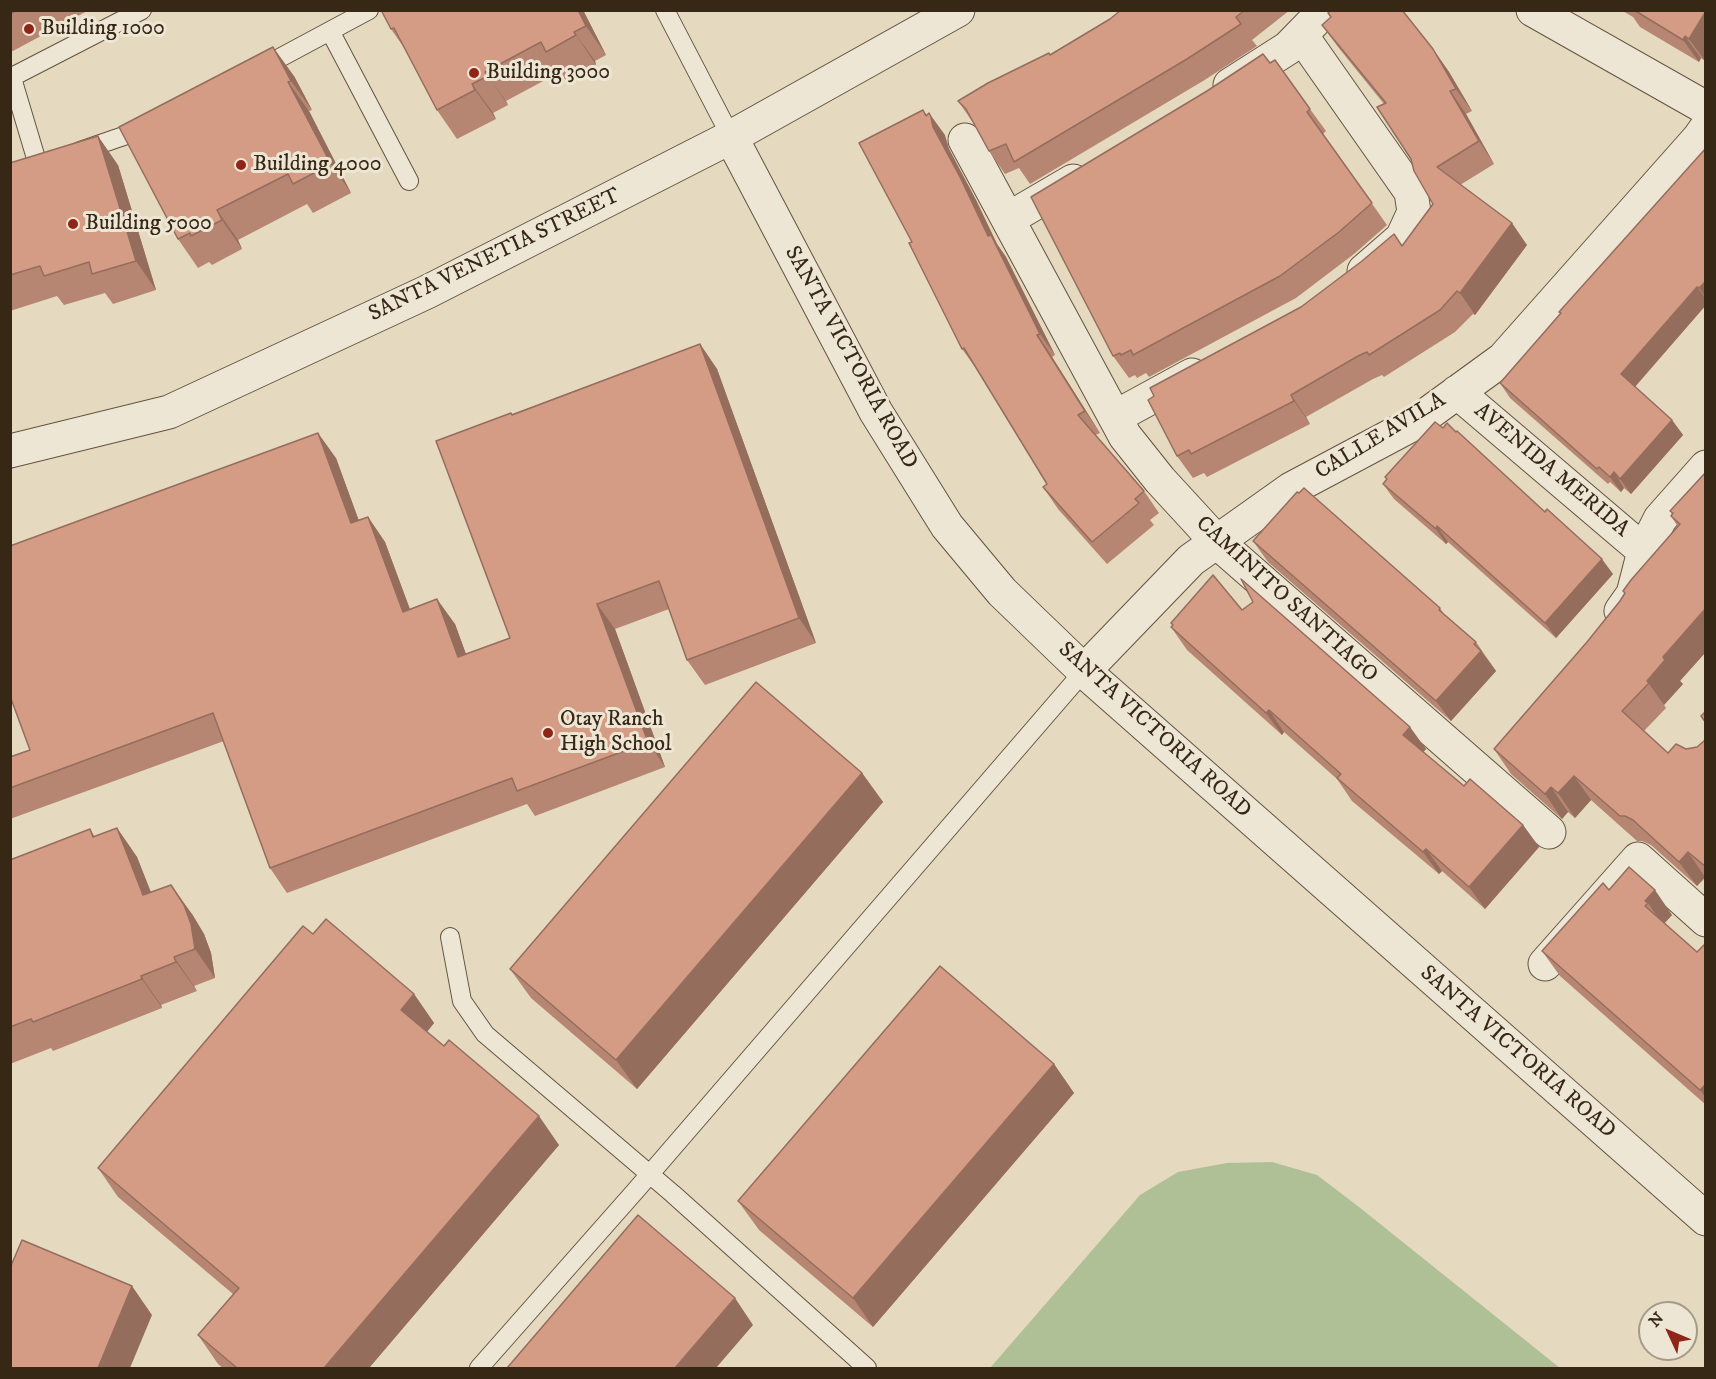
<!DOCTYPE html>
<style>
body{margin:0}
#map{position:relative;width:1716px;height:1379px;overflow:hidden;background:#e5d9bf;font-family:"IM FELL DW Pica",serif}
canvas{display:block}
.frame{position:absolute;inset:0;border:12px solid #372815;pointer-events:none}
.north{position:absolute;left:1638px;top:1301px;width:60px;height:60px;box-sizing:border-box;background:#eee6d5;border:2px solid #a59a88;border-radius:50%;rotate:314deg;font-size:16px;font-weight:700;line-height:24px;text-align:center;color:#372815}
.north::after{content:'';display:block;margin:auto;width:21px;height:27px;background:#8f2418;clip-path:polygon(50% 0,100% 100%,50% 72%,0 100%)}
</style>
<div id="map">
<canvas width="1716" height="1379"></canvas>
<div class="frame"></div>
<div class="north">N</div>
</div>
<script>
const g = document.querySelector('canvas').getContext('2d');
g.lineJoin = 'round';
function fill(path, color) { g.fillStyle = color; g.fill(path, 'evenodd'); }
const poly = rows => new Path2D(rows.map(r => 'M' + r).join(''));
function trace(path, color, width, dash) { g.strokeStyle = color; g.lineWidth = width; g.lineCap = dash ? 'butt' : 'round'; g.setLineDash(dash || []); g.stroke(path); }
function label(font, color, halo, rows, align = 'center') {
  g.font = font + ' "IM FELL DW Pica",serif'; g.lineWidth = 6; g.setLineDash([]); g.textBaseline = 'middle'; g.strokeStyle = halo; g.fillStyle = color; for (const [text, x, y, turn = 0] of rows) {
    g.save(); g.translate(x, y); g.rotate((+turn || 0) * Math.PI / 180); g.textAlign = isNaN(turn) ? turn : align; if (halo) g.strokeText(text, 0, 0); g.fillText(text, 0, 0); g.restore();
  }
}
fill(poly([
 [1272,1162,1317,1175,1359,1207,1560,1368,990,1368,1140,1195,1178,1172,1227,1163]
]), '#afc096');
const service = poly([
 [665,10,731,137],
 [330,31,409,181],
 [259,69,369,10],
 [10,78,142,10],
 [12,78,38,165,51,161],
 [80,151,147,128],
 [450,937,462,1001,485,1034,673,1194,867,1368],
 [479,1368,637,1189,1084,671]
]);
const minor = poly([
 [1533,10,1706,108],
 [1301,35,1411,192,1414,212,1402,238,1364,271],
 [1230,85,1288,48,1325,10],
 [965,140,1125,436,1160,480,1217,542,1549,832],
 [1008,219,1073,181],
 [1457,392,1644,551],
 [1115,417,1192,375],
 [1621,611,1633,594,1644,551,1660,519,1706,467],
 [1084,671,1191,560,1291,489,1415,423,1503,359,1699,138,1706,128],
 [1545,964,1638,859,1706,920]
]);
const tertiary = poly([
 [731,137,876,412,947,526,1002,592,1084,671,1706,1219],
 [10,451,169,412,427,292,731,137,958,10]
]);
trace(service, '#625440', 20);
trace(minor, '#625440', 35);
trace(tertiary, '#625440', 35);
trace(service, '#eee6d5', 18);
trace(minor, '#eee6d5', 33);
trace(tertiary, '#eee6d5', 33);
fill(poly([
 [10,10,89,10,13,51,10,50],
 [381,10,583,10,606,55,595,61,596,65,566,81,560,72,506,101,508,105,493,113,496,119,457,139,437,110,407,52,391,29],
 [1121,10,1290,10,1252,40,1257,46,1203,81,1030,184,1019,168,1005,174,989,151,974,124,958,101,1050,55,1110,19],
 [1621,10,1706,10,1705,61,1701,58,1699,62,1640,27,1633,17],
 [1322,25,1433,49,1449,72,1472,111,1466,114,1494,164,1460,185,1527,245,1475,315,1473,314,1455,332,1384,377,1382,375,1373,379,1306,417,1310,424,1207,477,1204,473,1193,478,1177,456,1301,307,1402,246,1433,204,1384,104,1338,47],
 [1270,63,1310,109,1326,131,1323,134,1387,225,1354,254,1296,298,1149,377,1146,373,1137,378,1135,375,1129,378,1113,356],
 [294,76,312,110,309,111,351,193,313,213,307,204,238,240,242,249,212,265,209,262,198,268,178,239,119,127],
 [929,113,946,139,949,149,976,200,997,244,1006,257,1055,355,1052,357,1100,433,1095,435,1144,491,1159,513,1150,520,1154,525,1107,564,1058,509,1043,487,1047,484,978,371,962,349,926,115],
 [1706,148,1706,305,1635,387,1672,420,1683,435,1631,494,1624,488,1621,492,1610,482,1608,484,1510,398,1500,383],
 [10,163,118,165,156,290,113,304,105,293,64,305,57,296,10,311],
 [700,344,717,369,816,643,705,685,687,660,669,609,615,629,665,767,535,816,527,804,287,893,270,868,224,741,10,819,10,757,30,750,336,458,358,520,368,517,385,542,410,609,455,624,466,654,510,638,512,414],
 [1706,472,1680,681,1683,684,1664,705,1666,708,1644,731,1668,753,1697,747,1704,741,1706,738,1706,877,1697,886,1651,845,1642,841,1637,841,1591,800,1575,818,1568,812,1562,819,1511,774,1494,749,1587,642,1620,601,1625,594,1623,591,1678,527,1671,516,1672,514,1670,511],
 [1385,477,1613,574,1556,638,1448,542,1446,544,1394,499,1383,484,1387,479],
 [1253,541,1440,608,1444,614,1476,642,1496,671,1451,721,1268,562],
 [1242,610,1426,749,1423,752,1464,786,1523,825,1539,847,1485,909,1442,871,1439,874,1352,801,1337,779,1284,732,1282,735,1187,650,1171,627,1173,626,1171,623],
 [862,773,883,802,637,1089,531,998,510,969],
 [117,828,137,857,151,892,192,914,204,934,211,953,215,978,194,986,197,991,161,1005,162,1008,53,1051,51,1048,10,1064,10,860,90,829,95,837],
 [1629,867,1672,915,1664,923,1697,952,1706,943,1706,1105,1560,976,1542,951,1609,890],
 [313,934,414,994,434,1023,427,1032,559,1145,369,1368,223,1368,218,1364,198,1335,233,1294,118,1197,98,1168],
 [1054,1064,1074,1093,873,1327,759,1230,738,1201]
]), '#b78672');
fill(poly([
 [578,10,583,10,606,55,586,26],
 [1706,11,1706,60,1705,61,1689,39],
 [574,32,595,61,596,65],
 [1685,36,1701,58,1699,62,1683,40],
 [273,47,294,76,312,110,291,81],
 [1433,49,1449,72,1472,111,1456,89],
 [485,72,506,101,508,105,488,76],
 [288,82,309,111,351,193,331,164],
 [472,84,493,113,496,119,475,90],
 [1450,91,1466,114,1494,164,1479,141],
 [923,110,933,125,929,113,945,135,946,139,949,149,976,200,997,244,1006,257,1055,355,1040,334],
 [98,136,118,165,156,290,136,261],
 [217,210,238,240,242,249,222,220],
 [1512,223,1527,245,1475,315,1460,293],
 [1706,281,1706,298,1699,288],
 [1697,287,1706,299,1706,305,1632,390,1621,374],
 [1037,335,1052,357,1100,433,1085,411],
 [700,344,717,369,816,643,799,618],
 [1291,395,1306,417,1310,424,1294,401],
 [1672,420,1683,435,1631,494,1620,479],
 [318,433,336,458,369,548,351,523],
 [1614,472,1624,488,1621,492,1610,477],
 [368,517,385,542,420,637,403,612],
 [1437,526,1448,542,1446,544,1436,529],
 [1602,559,1613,574,1556,638,1545,623],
 [437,599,455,624,476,682,458,657],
 [597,604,615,629,665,767,648,742],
 [1706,608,1706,652,1680,681,1683,684,1664,705,1647,681,1663,657],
 [1481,651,1496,671,1451,721,1436,701],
 [1269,710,1284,732,1282,735,1266,713],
 [1410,727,1426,749,1419,757,1403,735],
 [862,773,883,802,637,1089,616,1060],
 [1574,776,1591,800,1575,818,1558,793],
 [1551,787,1568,812,1562,819,1545,794],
 [1523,825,1539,847,1485,909,1469,887],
 [117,828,137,857,163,924,143,895],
 [1426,849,1442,871,1439,874,1423,852],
 [1688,852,1705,877,1697,886,1679,862],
 [171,885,192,914,204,934,211,953,215,978,195,949],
 [1655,890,1672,915,1663,925,1648,903,1645,901],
 [174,957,194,986,197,991,176,962],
 [141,976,161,1005,162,1008,142,979],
 [414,994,434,1023,421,1039,401,1010],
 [1054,1064,1074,1093,873,1327,853,1298],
 [1706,1084,1706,1098,1700,1090],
 [539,1116,559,1145,369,1368,324,1368],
 [132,1286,152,1315,130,1368,98,1368],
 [735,1298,753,1325,716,1368,675,1368]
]), '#956d5d');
const building = poly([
 [10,10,17,10,10,14,10,10],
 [381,10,578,10,586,26,574,32,576,35,546,52,541,42,485,72,488,76,472,84,475,90,437,110,394,28,391,29,381,10],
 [1121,10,1245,10,1236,17,1241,24,1187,59,1014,162,1006,144,989,151,966,109,958,101,988,83,1049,53,1050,55,1110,19,1121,10],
 [1331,10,1402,10,1433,49,1456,89,1450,91,1479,141,1437,167,1512,223,1460,293,1457,291,1440,310,1369,355,1367,352,1358,356,1291,395,1294,401,1191,454,1189,450,1177,456,1148,400,1154,396,1150,388,1301,307,1362,261,1394,234,1402,246,1433,204,1414,171,1411,159,1377,107,1386,103,1322,25,1331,17,1328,13,1331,10],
 [1634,10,1706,10,1706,11,1689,39,1685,36,1683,40,1634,10],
 [273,47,291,81,288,82,331,164,293,184,288,174,217,210,222,220,191,236,190,233,178,239,119,127,273,47],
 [1263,54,1270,63,1275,60,1310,109,1307,112,1372,203,1339,232,1280,276,1133,355,1131,350,1121,355,1120,353,1113,356,1031,197,1207,91,1263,54],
 [923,110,926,116,929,113,931,117,933,127,961,179,988,236,991,235,1040,334,1037,335,1085,411,1078,415,1144,491,1135,499,1139,503,1092,542,1043,487,1047,484,964,348,962,349,909,243,912,242,859,143,923,110],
 [98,136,136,261,92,274,89,262,44,276,40,266,10,275,10,163,98,136],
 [1706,148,1706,281,1699,288,1697,287,1621,374,1672,420,1620,479,1614,472,1610,477,1599,467,1597,469,1500,383,1561,313,1559,312,1706,148],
 [700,344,799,618,687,660,659,581,597,604,648,742,517,791,512,778,270,868,213,713,10,788,10,757,30,750,10,696,10,546,318,433,351,523,368,517,403,612,437,599,458,657,510,638,436,441,511,413,512,415,700,344],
 [1435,422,1443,428,1447,423,1456,432,1457,431,1545,512,1547,509,1602,559,1545,623,1437,526,1436,529,1383,484,1387,479,1385,477,1435,422],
 [1706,472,1706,608,1663,657,1665,660,1647,681,1649,683,1622,711,1668,753,1676,744,1686,749,1697,747,1704,741,1706,738,1706,867,1688,852,1679,862,1633,820,1625,816,1620,816,1574,776,1558,793,1551,787,1545,794,1494,749,1587,642,1620,601,1625,593,1623,591,1631,580,1680,524,1671,516,1673,513,1670,511,1706,472],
 [1304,488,1440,608,1439,610,1476,642,1474,644,1481,651,1436,701,1253,541,1297,492,1299,493,1304,488],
 [1213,575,1242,610,1253,602,1241,579,1410,727,1403,735,1464,786,1470,779,1523,825,1469,887,1426,849,1423,852,1337,778,1341,774,1269,710,1266,713,1171,627,1173,625,1171,623,1213,575],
 [756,682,862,773,616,1060,510,969,756,682],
 [1706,711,1706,723,1701,716,1706,711],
 [117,828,143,895,171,885,184,905,191,924,195,949,174,957,176,962,141,976,142,979,33,1022,31,1019,10,1027,10,860,90,829,93,837,117,828],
 [1629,867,1655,890,1645,901,1648,903,1645,906,1697,952,1706,943,1706,1084,1700,1090,1542,951,1603,883,1609,890,1629,867],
 [326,919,414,994,401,1010,444,1046,449,1040,539,1116,324,1368,237,1368,198,1335,239,1288,98,1168,303,926,313,934,326,919],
 [940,966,1054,1064,853,1298,738,1201,940,966],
 [638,1215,735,1298,675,1368,507,1368,638,1215],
 [22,1240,132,1286,98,1368,10,1368,10,1268,22,1240]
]);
fill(building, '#d59c85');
trace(building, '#956d5d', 1.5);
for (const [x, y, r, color] of [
 [29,29,6,"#8f2418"],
 [474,73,6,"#8f2418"],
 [241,165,6,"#8f2418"],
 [73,224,6,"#8f2418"],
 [548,733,6,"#8f2418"]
]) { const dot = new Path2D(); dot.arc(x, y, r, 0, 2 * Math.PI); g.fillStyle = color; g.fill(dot); trace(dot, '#eee6d5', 2); }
label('22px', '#372815', '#eee6d5', [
 ["Building 1000",41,29],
 ["Building 3000",486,73],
 ["Building 4000",253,165],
 ["Building 5000",85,224],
 ["Otay Ranch",560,720],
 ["High School",560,745]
], 'left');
label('22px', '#372815', '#eee6d5', [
 ["SANTA VENETIA STREET",495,256,-26],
 ["SANTA VICTORIA ROAD",850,358,61],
 ["CALLE AVILA",1381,437,-31],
 ["AVENIDA MERIDA",1551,471,40],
 ["CAMINITO SANTIAGO",1286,600,42],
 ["SANTA VICTORIA ROAD",1154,731,42],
 ["SANTA VICTORIA ROAD",1517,1053,41]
]);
</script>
